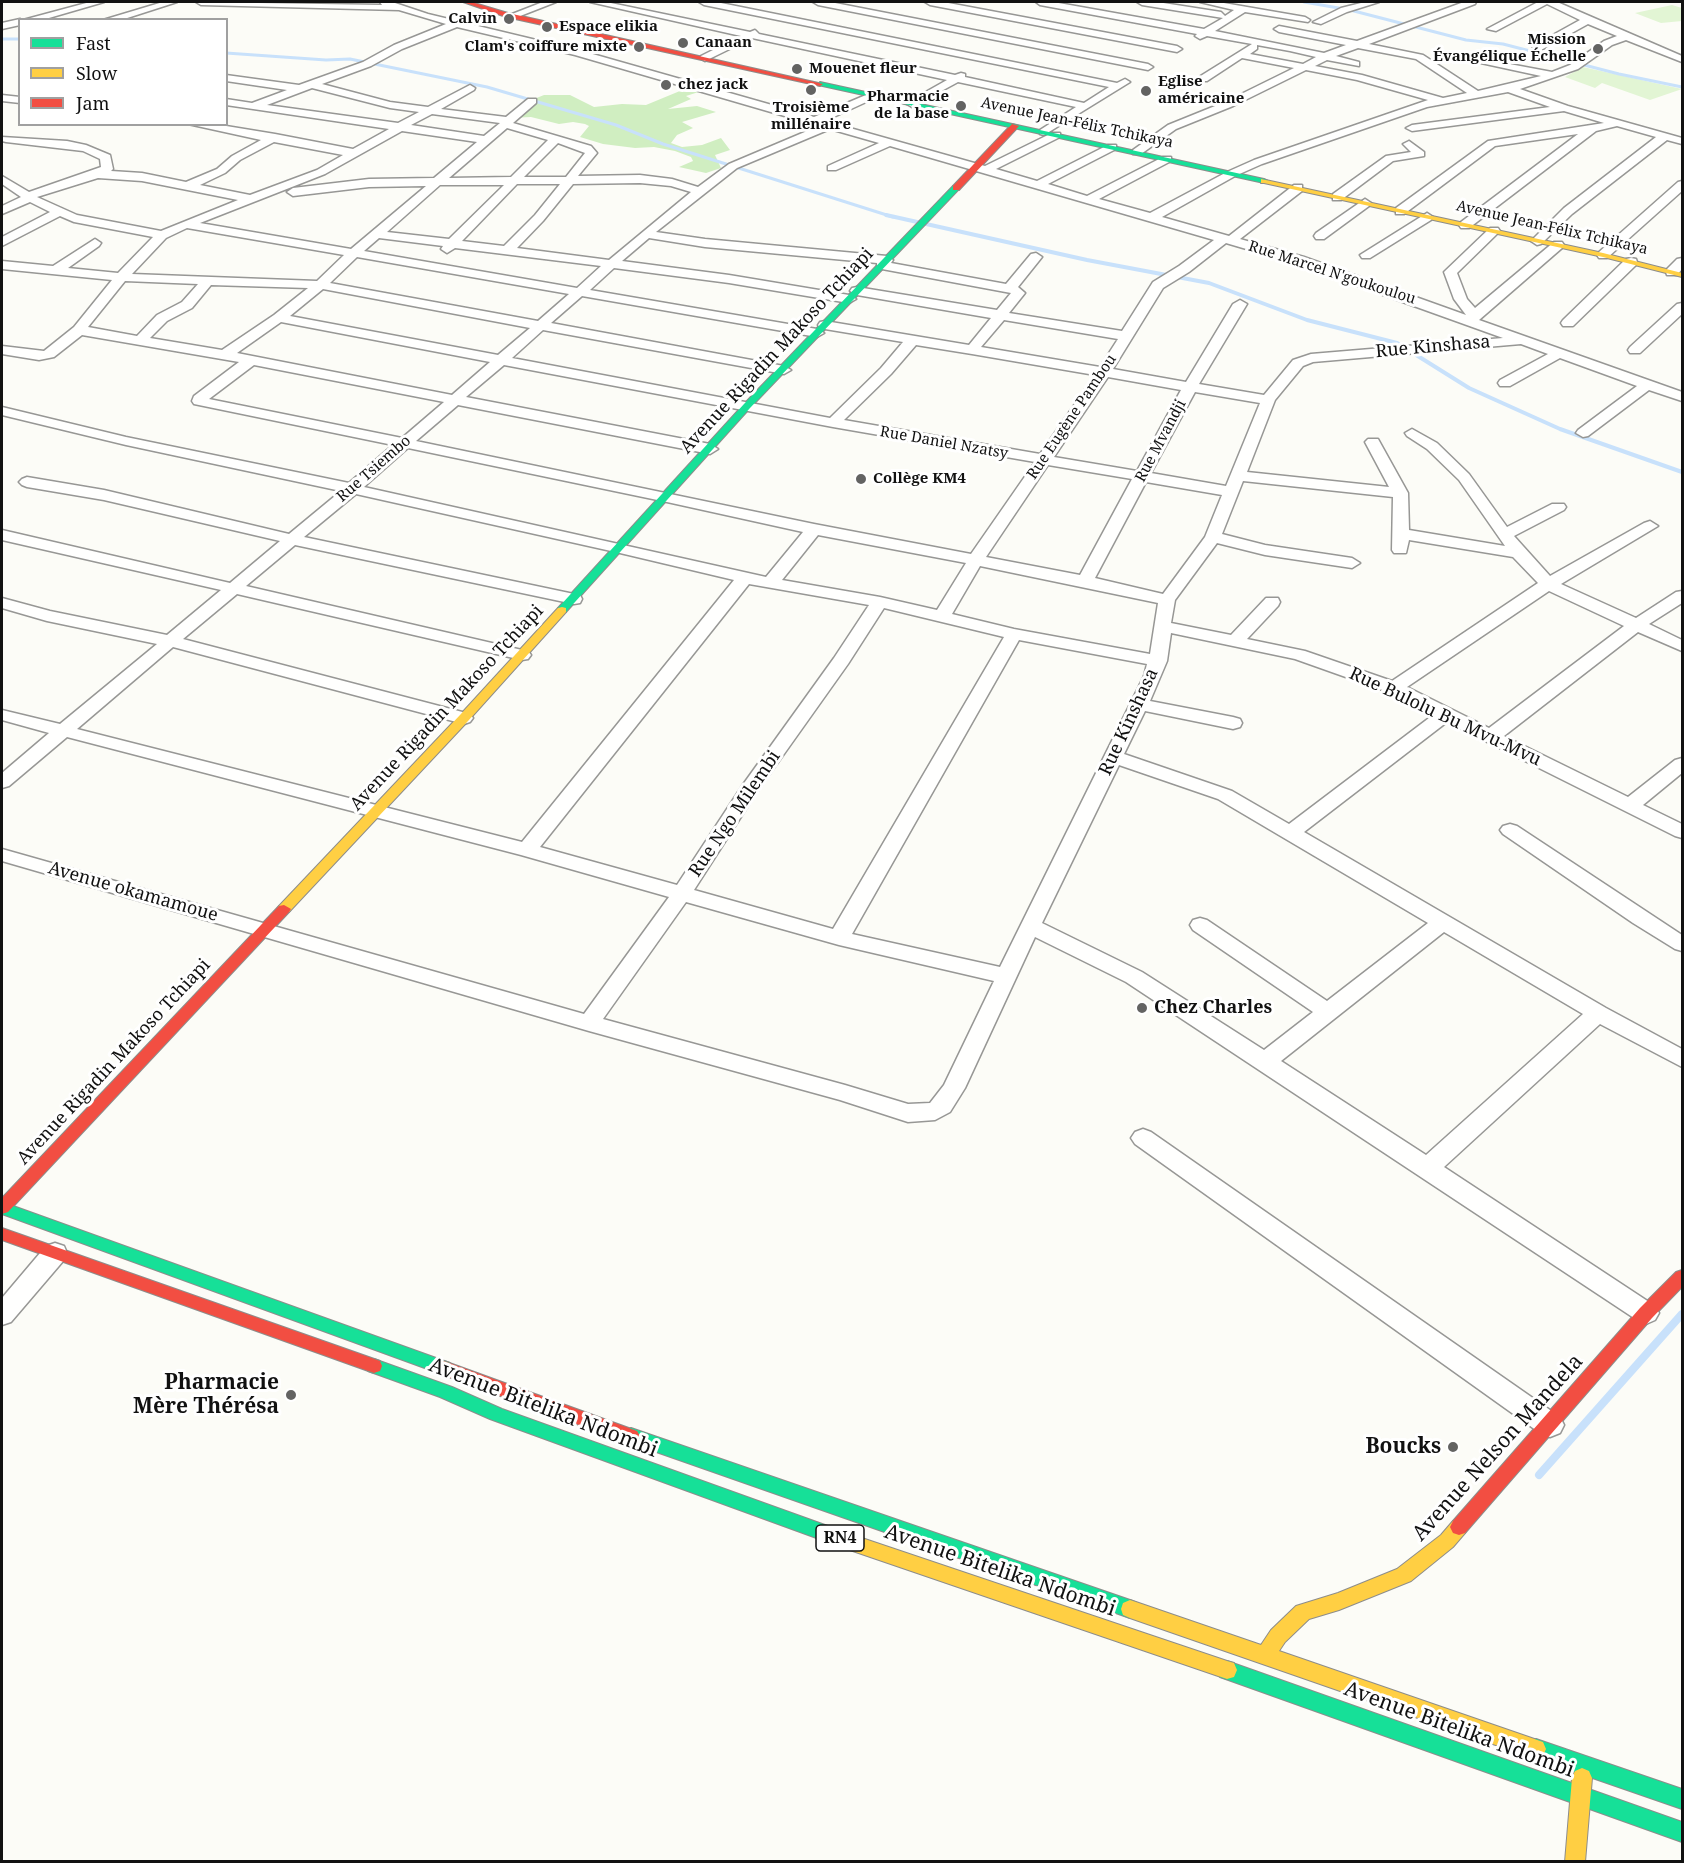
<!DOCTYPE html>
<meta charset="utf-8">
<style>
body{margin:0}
#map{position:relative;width:1684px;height:1863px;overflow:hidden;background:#fcfcf7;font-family:"Noto Serif",serif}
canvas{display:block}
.frame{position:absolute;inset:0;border:3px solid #111;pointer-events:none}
.legend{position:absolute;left:18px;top:18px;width:210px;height:108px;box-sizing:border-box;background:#fff;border:2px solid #a0a0a0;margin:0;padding:8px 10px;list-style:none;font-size:18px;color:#111}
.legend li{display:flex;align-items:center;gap:12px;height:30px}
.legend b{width:30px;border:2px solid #a0a0a0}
</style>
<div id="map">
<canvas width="1684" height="1863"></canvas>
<div class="frame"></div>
<ul class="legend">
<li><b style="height:8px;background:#16e098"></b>Fast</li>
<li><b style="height:8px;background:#ffcf43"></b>Slow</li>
<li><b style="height:8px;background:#f24e42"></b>Jam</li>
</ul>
</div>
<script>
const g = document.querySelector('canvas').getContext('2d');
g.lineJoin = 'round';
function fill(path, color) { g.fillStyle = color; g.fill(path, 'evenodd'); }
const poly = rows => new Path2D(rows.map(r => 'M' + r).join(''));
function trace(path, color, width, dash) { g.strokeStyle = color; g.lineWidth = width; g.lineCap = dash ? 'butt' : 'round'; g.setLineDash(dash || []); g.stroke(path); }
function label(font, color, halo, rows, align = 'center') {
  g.font = font + ' "Noto Serif",serif'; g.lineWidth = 6; g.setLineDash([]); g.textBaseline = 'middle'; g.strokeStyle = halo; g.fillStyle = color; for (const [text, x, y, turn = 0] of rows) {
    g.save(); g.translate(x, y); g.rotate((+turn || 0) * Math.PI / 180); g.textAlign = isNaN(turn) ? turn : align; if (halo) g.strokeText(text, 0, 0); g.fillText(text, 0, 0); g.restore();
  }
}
fill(poly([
 [1672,5,1682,8,1682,21,1661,23,1635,13],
 [1583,67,1682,89,1650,100,1602,83,1595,88,1565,77]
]), '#e2f5d4');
fill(poly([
 [692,86,705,90,686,96,691,99,668,109,697,106,716,112,682,122,693,128,677,135,671,143,682,147,702,145,721,138,730,150,715,155,721,168,706,173,679,167,693,161,691,157,675,151,654,147,635,148,603,144,580,137,589,126,585,124,573,122,559,124,531,117,511,118,529,101,544,95,570,95,594,107,622,104,646,105]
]), '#d0eec1');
trace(poly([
 [1304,2,1350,10,1466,40,1503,44,1619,74,1682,87],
 [2,39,20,39],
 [226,53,326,60,350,59,487,87,616,125,663,144,893,217]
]), '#c8e1fb', 3);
trace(poly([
 [886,215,1087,260,1209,283,1307,320,1397,343,1469,388,1560,429,1682,472]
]), '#c8e1fb', 4);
trace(poly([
 [1539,1475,1682,1314]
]), '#c8e1fb', 8);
const street = poly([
 [90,2,104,2,42,20,23,20,90,2],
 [163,2,177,2,121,20,103,20,163,2],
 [196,2,382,5,380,2,392,2,428,14,582,51,814,117,873,92,877,93,877,97,825,121,985,166,1052,133,1060,133,1060,137,996,169,1037,181,1108,145,1116,145,1116,149,1048,184,1087,196,1163,157,1171,157,1171,161,1099,199,1150,213,1227,172,1254,160,1428,100,1357,80,1306,70,1233,106,1176,129,1141,154,1133,154,1133,150,1168,125,1225,102,1294,68,1242,58,1207,81,1199,81,1199,77,1252,44,1207,36,1200,39,1195,36,1197,34,1040,5,1036,2,1053,2,1204,29,1223,18,1142,5,1137,2,1157,2,1221,12,1225,16,1234,10,1200,2,1218,2,1305,17,1310,20,1308,22,1245,12,1215,31,1324,53,1346,45,1279,32,1274,29,1279,26,1357,41,1464,2,1476,2,1475,4,1369,44,1423,55,1478,91,1541,76,1467,60,1467,56,1552,72,1570,65,1604,41,1617,36,1588,24,1541,50,1533,50,1533,46,1580,20,1547,4,1496,31,1487,29,1538,2,1557,2,1682,56,1682,62,1626,40,1612,45,1578,69,1520,89,1568,106,1682,138,1682,144,1667,140,1572,214,1541,244,1537,245,1531,241,1564,208,1656,137,1617,126,1596,131,1469,228,1461,228,1459,225,1461,222,1578,134,1495,146,1404,214,1396,214,1396,208,1488,141,1604,123,1564,111,1412,131,1406,128,1412,125,1550,107,1508,92,1427,107,1262,164,1235,176,1162,217,1229,236,1294,185,1302,185,1302,191,1240,239,1304,257,1466,315,1454,299,1444,272,1490,228,1498,228,1500,231,1457,273,1467,299,1475,308,1554,242,1562,242,1564,245,1562,248,1479,320,1682,392,1682,401,1649,390,1588,436,1583,437,1576,433,1578,430,1637,386,1560,358,1510,386,1500,386,1498,383,1500,380,1548,354,1521,344,1313,362,1303,366,1275,400,1247,472,1389,487,1365,442,1368,439,1378,439,1408,493,1409,530,1505,546,1459,480,1427,449,1407,436,1405,433,1412,429,1437,443,1469,474,1507,527,1552,504,1564,504,1566,507,1564,510,1514,536,1550,576,1644,523,1650,521,1658,526,1561,584,1636,618,1676,592,1682,591,1682,603,1649,624,1682,640,1682,651,1638,632,1504,736,1628,797,1675,760,1682,758,1682,773,1643,805,1682,824,1682,838,1675,836,1447,722,1304,832,1606,1008,1682,1049,1682,1067,1600,1024,1444,1167,1655,1306,1659,1313,1655,1320,1646,1324,1637,1320,1126,982,1035,937,965,1088,950,1112,935,1120,908,1122,840,1100,589,1031,2,861,2,849,584,1014,669,897,521,855,67,737,9,786,2,788,2,773,49,733,2,720,2,710,60,724,157,644,47,621,2,608,2,598,50,611,167,635,221,590,2,540,2,530,230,583,280,541,104,500,27,487,22,485,19,482,22,479,27,477,104,490,289,534,341,491,126,445,2,415,2,407,126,437,349,483,393,445,194,404,192,401,194,396,239,362,82,335,54,357,39,360,2,354,2,346,44,351,74,327,112,280,2,269,2,261,53,266,95,239,101,243,99,246,68,268,118,273,153,237,74,222,60,216,2,246,2,237,50,212,30,202,2,214,2,206,21,197,2,184,2,176,29,192,101,167,100,159,83,151,6,142,2,141,2,137,67,141,86,145,110,155,113,169,111,171,142,173,186,182,217,169,232,156,261,140,188,124,214,124,275,134,353,149,389,129,226,105,226,99,252,103,287,90,226,81,226,75,299,85,363,62,394,45,446,24,399,10,201,5,196,2],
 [457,27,575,55,819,126,729,164,698,187,672,179,640,175,578,176,597,153,591,146,513,123,536,103,536,99,528,99,506,117,441,109,474,90,475,88,470,85,428,107,390,102,322,84,371,66,402,49,457,27],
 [1257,45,1290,51,1316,57,1303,64,1250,54,1257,49,1257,45],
 [1358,48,1416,59,1467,93,1443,98,1362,75,1315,66,1327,60,1359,66,1359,62,1336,56,1358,48],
 [312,88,390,108,419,112,398,123,267,105,312,88],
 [432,114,500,123,484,136,411,125,432,114],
 [507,128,548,140,511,177,449,178,507,128],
 [830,129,879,143,828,166,828,170,836,170,890,146,1214,240,1179,266,1153,282,1122,331,1009,313,1025,293,1018,287,1042,257,1036,253,1031,254,1006,284,891,263,893,260,887,256,705,239,656,232,737,168,830,129],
 [402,131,477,142,434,178,369,179,293,188,287,192,293,196,369,187,426,186,351,249,200,223,325,174,402,131],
 [274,142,343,155,317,170,250,195,200,185,225,173,240,160,274,142],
 [558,143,585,153,566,177,524,177,558,143],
 [98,178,142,181,238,200,161,231,77,215,37,197,98,178],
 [640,183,671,186,691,192,609,260,517,248,543,221,573,184,640,183],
 [517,184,560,184,535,215,504,246,462,241,517,184],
 [440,185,504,185,449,239,387,232,440,185],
 [187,228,344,255,317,281,132,274,166,238,187,228],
 [379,238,443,246,441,249,447,253,455,248,601,266,577,288,364,251,379,238],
 [649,238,705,247,877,263,877,268,882,269,1011,293,997,310,857,287,852,288,850,291,857,295,991,318,969,345,825,321,820,322,818,325,820,328,825,329,903,342,881,368,830,418,512,358,543,330,784,374,791,370,784,366,551,323,582,296,817,337,824,333,817,329,590,290,614,268,729,283,849,303,856,299,849,295,729,275,622,261,649,238],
 [1226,243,1294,263,1503,338,1311,354,1293,360,1264,395,1199,384,1247,304,1240,300,1233,304,1186,382,1113,369,1163,288,1189,272,1226,243],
 [357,257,569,294,538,321,330,283,357,257],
 [125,281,198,284,182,302,157,315,137,336,88,327,125,281],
 [211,285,308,288,274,315,222,350,150,338,167,321,192,308,211,285],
 [323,289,530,328,498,355,290,316,323,289],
 [1004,320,1118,339,1100,367,981,347,1004,320],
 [281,322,490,362,452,395,237,353,281,322],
 [916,345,972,354,1095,375,1040,454,844,420,891,374,916,345],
 [254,365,444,402,402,438,209,399,254,365],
 [504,365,833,427,1035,462,971,554,814,524,416,441,458,405,710,454,718,449,710,444,466,397,504,365],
 [1108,377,1181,390,1137,471,1054,457,1108,377],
 [1195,392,1260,403,1226,486,1151,473,1195,392],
 [408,448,667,502,803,532,766,577,364,487,408,448],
 [1048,465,1132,479,1080,575,986,557,1048,465],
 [1243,481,1393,497,1392,550,1394,553,1406,553,1409,540,1513,557,1538,583,1392,681,1305,651,1247,639,1278,606,1280,602,1278,598,1266,598,1231,635,1171,623,1175,600,1217,543,1265,555,1352,568,1360,563,1352,558,1265,545,1222,534,1243,481],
 [1146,482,1222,495,1205,537,1163,594,1095,578,1146,482],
 [356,494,620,553,734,580,522,842,77,729,173,647,464,724,470,722,473,718,470,714,183,639,237,594,522,660,528,659,531,655,528,651,522,650,246,586,295,545,574,604,580,603,582,599,580,595,574,594,304,537,356,494],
 [818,535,966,563,937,610,880,597,782,580,818,535],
 [980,566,1158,603,1150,654,1014,629,952,614,980,566],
 [749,584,869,605,834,658,742,786,677,885,540,847,749,584],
 [1549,591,1624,626,1489,728,1407,687,1549,591],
 [884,608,1004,637,833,929,694,890,757,792,848,664,884,608],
 [1171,633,1295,659,1388,692,1433,715,1289,824,1232,791,1124,754,1145,711,1233,729,1240,727,1242,723,1240,719,1233,717,1150,701,1167,661,1171,633],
 [1019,640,1147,664,1144,676,1000,967,852,934,1019,640],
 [1119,765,1218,799,1428,923,1327,1001,1207,920,1200,918,1193,920,1190,925,1193,930,1313,1012,1264,1050,1142,972,1042,923,1119,765],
 [686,902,839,945,994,981,944,1085,930,1103,908,1104,845,1085,603,1019,686,902],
 [1444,932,1583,1014,1426,1155,1281,1061,1444,932],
 [543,2,556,2,515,18,507,16,543,2],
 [590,2,606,2,750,32,755,30,759,34,955,75,961,73,965,74,965,77,1084,103,1109,87,704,5,699,2,716,2,1117,83,1125,79,1130,82,1044,135,1040,134,1040,130,1076,107,958,82,912,107,907,104,908,102,947,80,752,38,705,61,700,58,701,56,741,36,590,2],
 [813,2,830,2,1148,64,1153,67,1148,70,818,5,813,2],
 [925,2,943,2,1177,46,1182,49,1177,52,930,5,925,2],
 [1365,2,1379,2,1347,12,1321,24,1313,22,1341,8,1365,2],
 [20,19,22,20,20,20,20,25,2,29,2,23,20,19],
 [2,95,20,97,20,103,2,101,2,95],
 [1409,141,1424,152,1424,156,1393,161,1341,200,1333,200,1333,194,1386,156,1411,152,1403,144,1409,141],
 [1682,181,1682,191,1607,258,1599,258,1597,255,1599,252,1678,182,1682,181],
 [1365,199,1371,203,1369,206,1324,239,1316,239,1314,236,1316,233,1365,199],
 [1427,213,1433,217,1431,220,1370,258,1362,258,1360,255,1427,213],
 [1631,258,1636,259,1637,262,1636,265,1573,326,1563,326,1561,323,1563,320,1626,259,1631,258],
 [1682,258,1682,269,1677,275,1667,275,1666,272,1667,269,1677,259,1682,258],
 [1682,303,1682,314,1640,353,1630,353,1628,350,1630,347,1677,304,1682,303],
 [1510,824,1517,826,1682,935,1682,951,1675,949,1633,923,1503,834,1500,830,1503,826,1510,824],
 [1143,1129,1151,1132,1560,1417,1564,1425,1560,1433,1550,1437,1540,1433,1135,1144,1131,1138,1135,1132,1143,1129],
 [55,1243,64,1246,67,1253,64,1260,11,1322,2,1325,2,1298,46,1246,55,1243]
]);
const fast = poly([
 [820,82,1264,179,1268,181,1264,183,818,85,820,82],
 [953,186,960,188,750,408,566,612,558,612,558,608,744,404,953,186],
 [2,1202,450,1363,452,1368,450,1373,444,1375,2,1214,2,1202],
 [374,1359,452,1387,502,1409,850,1534,853,1540,850,1546,844,1548,490,1419,440,1397,368,1371,366,1366,368,1361,374,1359],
 [631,1428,1130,1600,1137,1603,1139,1609,1137,1615,1130,1618,625,1441,622,1436,625,1431,631,1428],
 [1227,1661,1682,1822,1682,1842,1220,1677,1217,1670,1220,1663,1227,1661],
 [1536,1739,1682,1789,1682,1809,1529,1756,1526,1749,1529,1742,1536,1739]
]);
const slow = poly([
 [1261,179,1603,253,1682,273,1682,277,1603,257,1264,183,1261,183,1261,179],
 [562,607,566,608,566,612,468,721,289,912,279,912,277,909,279,906,460,715,558,608,562,607],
 [1459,1519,1465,1521,1468,1527,1465,1533,1453,1547,1411,1581,1339,1610,1309,1619,1285,1642,1279,1651,1543,1742,1546,1749,1543,1756,1536,1759,1130,1618,1123,1615,1121,1609,1123,1603,1130,1600,1261,1645,1271,1630,1296,1606,1338,1593,1397,1569,1441,1535,1453,1521,1459,1519],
 [844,1532,1227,1661,1234,1663,1237,1670,1234,1677,1227,1679,844,1548,838,1546,835,1540,838,1534,844,1532],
 [1582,1768,1589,1771,1592,1778,1585,1862,1565,1862,1572,1778,1575,1771,1582,1768]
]);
const jam = poly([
 [463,2,471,2,508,13,823,84,820,86,506,17,463,2],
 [1012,124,1019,126,959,190,953,190,953,186,1012,124],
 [284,905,291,909,289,912,8,1212,2,1214,2,1198,279,906,284,905],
 [2,1228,380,1361,382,1366,380,1371,374,1373,2,1240,2,1228],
 [1682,1270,1682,1287,1652,1318,1465,1533,1459,1535,1453,1533,1450,1527,1453,1521,1640,1308,1676,1272,1682,1270],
 [444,1361,637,1431,640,1436,637,1441,631,1444,438,1373,436,1368,438,1363,444,1361]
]);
trace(street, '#979795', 3);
trace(fast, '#8d8d8b', 2);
trace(slow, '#8d8d8b', 2);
trace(jam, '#8d8d8b', 2);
fill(street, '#fffffe');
fill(fast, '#16e098');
fill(slow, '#ffcf43');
fill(jam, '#f24e42');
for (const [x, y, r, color] of [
 [509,19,6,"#636362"],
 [547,27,6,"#636362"],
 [683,43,6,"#636362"],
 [639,47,6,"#636362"],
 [1598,49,6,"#636362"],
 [797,69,6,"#636362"],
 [666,85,6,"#636362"],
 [811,90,6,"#636362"],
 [1146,91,6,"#636362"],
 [961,106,6,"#636362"],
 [861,479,6,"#636362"],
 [1142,1008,6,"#636362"],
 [291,1395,6,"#636362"],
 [1453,1447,6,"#636362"]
]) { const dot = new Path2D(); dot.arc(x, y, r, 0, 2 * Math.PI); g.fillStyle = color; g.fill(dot); trace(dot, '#fff', 2); }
label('bold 15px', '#111', '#fff', [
 ["Calvin",497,19,"right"],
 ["Espace elikia",559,27],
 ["Mission",1586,40,"right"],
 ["Évangélique Échelle",1586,57,"right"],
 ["Canaan",695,43],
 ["Clam's coiffure mixte",627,47,"right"],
 ["Mouenet fleur",809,69],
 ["Eglise",1158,82],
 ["américaine",1158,99],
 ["chez jack",678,85],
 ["Pharmacie",949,97,"right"],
 ["de la base",949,114,"right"],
 ["Troisième",811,108,"center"],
 ["millénaire",811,125,"center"],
 ["Collège KM4",873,479]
], 'left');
label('15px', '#111', '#fff', [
 ["Avenue Jean-Félix Tchikaya",1077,123,12],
 ["Avenue Jean-Félix Tchikaya",1552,228,13],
 ["Rue Marcel N'goukoulou",1332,273,18],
 ["Rue Eugène Pambou",1072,417,-56],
 ["Rue Mvandji",1161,441,-62],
 ["Rue Daniel Nzatsy",944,443,10],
 ["Rue Tsiembo",374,469,-41]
]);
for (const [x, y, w] of [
 [840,1538,48]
]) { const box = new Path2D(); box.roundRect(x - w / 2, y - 13, w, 26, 4.5); g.fillStyle = '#fff'; g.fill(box); trace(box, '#111', 1.5); }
label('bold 16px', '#111', null, [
 ["RN4",840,1538]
]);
label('18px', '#111', '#fff', [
 ["Rue Kinshasa",1433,347,-5],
 ["Avenue Rigadin Makoso Tchiapi",777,351,-47],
 ["Avenue Rigadin Makoso Tchiapi",447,708,-47],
 ["Rue Bulolu Bu Mvu-Mvu",1445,717,25],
 ["Rue Kinshasa",1129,722,-65],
 ["Rue Ngo Milembi",735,814,-56],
 ["Avenue okamamoue",133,892,16],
 ["Avenue Rigadin Makoso Tchiapi",114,1062,-47]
]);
label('bold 18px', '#111', '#fff', [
 ["Chez Charles",1154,1008]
], 'left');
label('bold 21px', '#111', '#fff', [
 ["Pharmacie",279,1383],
 ["Mère Thérésa",279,1407],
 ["Boucks",1441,1447]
], 'right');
label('21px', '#111', '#fff', [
 ["Avenue Bitelika Ndombi",543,1408,21],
 ["Avenue Nelson Mandela",1498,1448,-48],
 ["Avenue Bitelika Ndombi",1000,1571,19],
 ["Avenue Bitelika Ndombi",1459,1730,20]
]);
</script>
